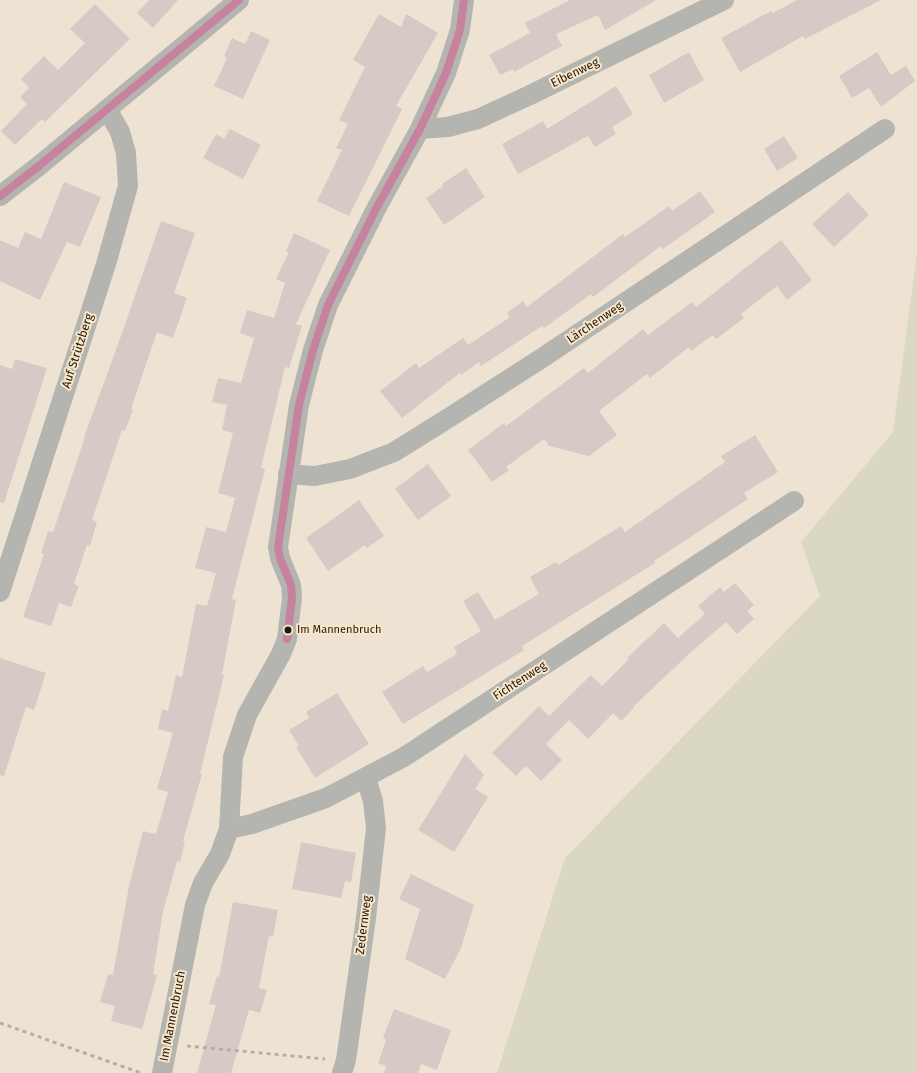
<!DOCTYPE html>
<meta charset="utf-8">
<style>
body{margin:0}
canvas{display:block;background:#eee3d3}
</style>
<canvas width="917" height="1073"></canvas>
<script>
const g = document.querySelector('canvas').getContext('2d');
g.lineJoin = 'round';
function fill(path, color) { g.fillStyle = color; g.fill(path, 'evenodd'); }
const poly = rows => new Path2D(rows.map(r => 'M' + r).join(''));
function trace(path, color, width, dash) { g.strokeStyle = color; g.lineWidth = width; g.lineCap = dash ? 'butt' : 'round'; g.setLineDash(dash || []); g.stroke(path); }
function label(font, color, halo, rows, align = 'center') {
  g.font = font + ' "Fira Sans",sans-serif'; g.lineWidth = 4; g.setLineDash([]); g.textBaseline = 'middle'; g.strokeStyle = halo; g.fillStyle = color; for (const [text, x, y, turn = 0] of rows) {
    g.save(); g.translate(x, y); g.rotate((+turn || 0) * Math.PI / 180); g.textAlign = isNaN(turn) ? turn : align; if (halo) g.strokeText(text, 0, 0); g.fillText(text, 0, 0); g.restore();
  }
}
fill(poly([
 [917,253,917,1073,497,1073,565,858,820,596,801,542,893,432]
]), '#dbd8c2');
fill(poly([
 [149,0,178,0,153,28,137,13],
 [570,0,656,0,605,30,598,15,556,34,562,46,514,72,513,69,500,75,489,55,530,33,525,23],
 [797,0,881,0,805,39,803,36,740,72,721,38,771,11,773,13],
 [95,4,130,39,45,122,42,119,15,145,1,131,27,104,20,97,29,88,21,79,44,56,58,70,85,43,70,29],
 [379,14,401,27,406,14,438,33,396,106,402,109,349,216,317,201,342,150,336,148,348,124,339,120,365,67,353,60],
 [251,31,270,40,243,99,214,86,227,58,224,56,232,38,245,44],
 [689,52,704,80,664,103,649,75],
 [877,52,891,75,906,66,915,81,881,107,869,88,852,98,839,76],
 [616,86,633,114,612,127,616,134,595,147,588,136,518,174,502,144,543,121,547,129],
 [230,129,261,145,243,179,203,158,216,134,224,139],
 [784,136,798,158,777,171,764,149],
 [466,168,485,197,444,225,426,198,443,186,442,184],
 [64,182,101,197,80,247,67,242,40,300,0,281,0,240,18,248,25,232,41,239],
 [700,191,715,212,663,249,661,246,593,297,591,294,544,328,542,326,481,366,479,362,461,375,460,373,402,418,380,391,416,363,419,368,463,338,468,345,510,317,507,313,523,301,527,307,623,234,625,237,669,206,672,211],
 [848,192,869,215,834,247,812,224],
 [161,221,195,233,174,293,187,298,173,338,157,332,131,409,133,410,125,431,122,430,92,520,97,522,90,546,87,545,74,584,79,586,71,607,59,603,51,626,23,617,44,554,41,553,48,531,53,532,85,437,84,437,121,336],
 [294,233,330,250,296,324,302,326,289,368,285,367,261,468,265,469,232,599,236,600,222,674,224,675,200,774,202,774,183,841,185,842,180,862,177,861,163,912,153,974,157,975,142,1029,111,1021,115,1006,100,1002,108,974,113,975,129,886,143,831,156,834,168,792,157,789,173,733,158,729,162,709,168,711,176,675,182,677,196,604,207,606,216,573,195,568,206,527,226,532,235,498,218,493,233,433,222,430,227,405,212,402,218,378,241,383,254,338,240,333,247,310,274,318,285,283,276,279,289,252,286,251],
 [781,240,812,280,787,300,777,286,741,314,744,318,716,339,713,335,691,351,689,347,650,378,647,374,599,411,617,435,589,456,549,446,544,439,506,467,509,470,492,482,468,450,504,423,506,426,584,368,588,373,643,329,648,335,692,302,696,307],
 [15,359,47,368,4,503,0,502,0,365,12,369],
 [755,435,778,472,744,493,748,499,654,561,655,563,522,646,524,650,403,724,382,692,423,666,427,672,457,654,454,647,481,631,463,601,478,592,495,620,539,594,530,577,556,562,558,565,621,526,625,532,725,462,721,456],
 [428,464,451,496,418,520,395,489],
 [359,500,384,536,367,548,365,545,328,571,306,538],
 [735,583,754,605,747,611,754,619,737,634,726,622,691,652,633,707,634,708,621,721,613,713,588,739,569,720,546,744,562,760,541,781,526,766,516,776,492,753,539,706,549,716,591,675,602,686,629,659,627,658,664,623,678,638,705,614,698,606,720,587,724,592],
 [0,658,46,673,34,710,26,707,4,776,0,775],
 [337,693,369,744,315,778,296,747,299,746,289,730,309,718,306,712],
 [465,754,484,775,475,789,488,797,454,852,418,830],
 [301,842,356,853,351,882,345,881,341,898,292,889],
 [411,874,474,905,461,948,445,979,405,959,420,909,399,899],
 [233,902,278,910,273,937,269,936,259,988,267,990,260,1013,249,1010,231,1073,197,1073,216,1005,209,1004,217,976,219,977],
 [394,1009,451,1030,437,1070,421,1064,418,1073,384,1073,386,1066,378,1063,386,1040,383,1038]
]), '#d7c9c5');
trace(poly([
 [0,1023,141,1073],
 [187,1046,325,1059]
]), '#b1afa8', 3, [4, 4]);
trace(poly([
 [420,129,448,127,478,119,530,95,724,0],
 [0,196,40,165,239,0],
 [288,474,315,476,350,469,394,452,447,419,539,360,885,129],
 [0,592,106,264,128,186,126,153,120,132,107,109],
 [229,829,252,824,326,798,404,757,794,501],
 [162,1073,195,905,203,883,220,854,229,829,233,757,247,715,281,654,287,639,292,598,291,585,280,558,278,547,299,405,313,350,328,305,377,207,420,129,446,73,460,30,464,0],
 [342,1073,346,1060,366,918,376,828,373,801,366,778]
]), '#b4b5b0', 20);
trace(poly([
 [0,196,40,165,239,0],
 [287,639,292,598,291,585,280,558,278,547,299,405,313,350,328,305,377,207,420,129,446,73,460,30,464,0]
]), '#c7829d', 8);
for (const [x, y, r, color] of [
 [288,630,4.5,"#211a0f"]
]) { const dot = new Path2D(); dot.arc(x, y, r, 0, 2 * Math.PI); g.fillStyle = color; g.fill(dot); trace(dot, '#f9e5c8', 2); }
label('11px', '#211a0f', '#f9e5c8', [
 ["Im Mannenbruch",297,630]
], 'left');
label('12px', '#211a0f', '#f9e5c8', [
 ["Eibenweg",575,73,-26],
 ["Lärchenweg",595,323,-34],
 ["Auf Strützberg",78,351,-72],
 ["Fichtenweg",520,681,-33],
 ["Zedernweg",364,925,-83],
 ["Im Mannenbruch",173,1016,-79]
]);
</script>
